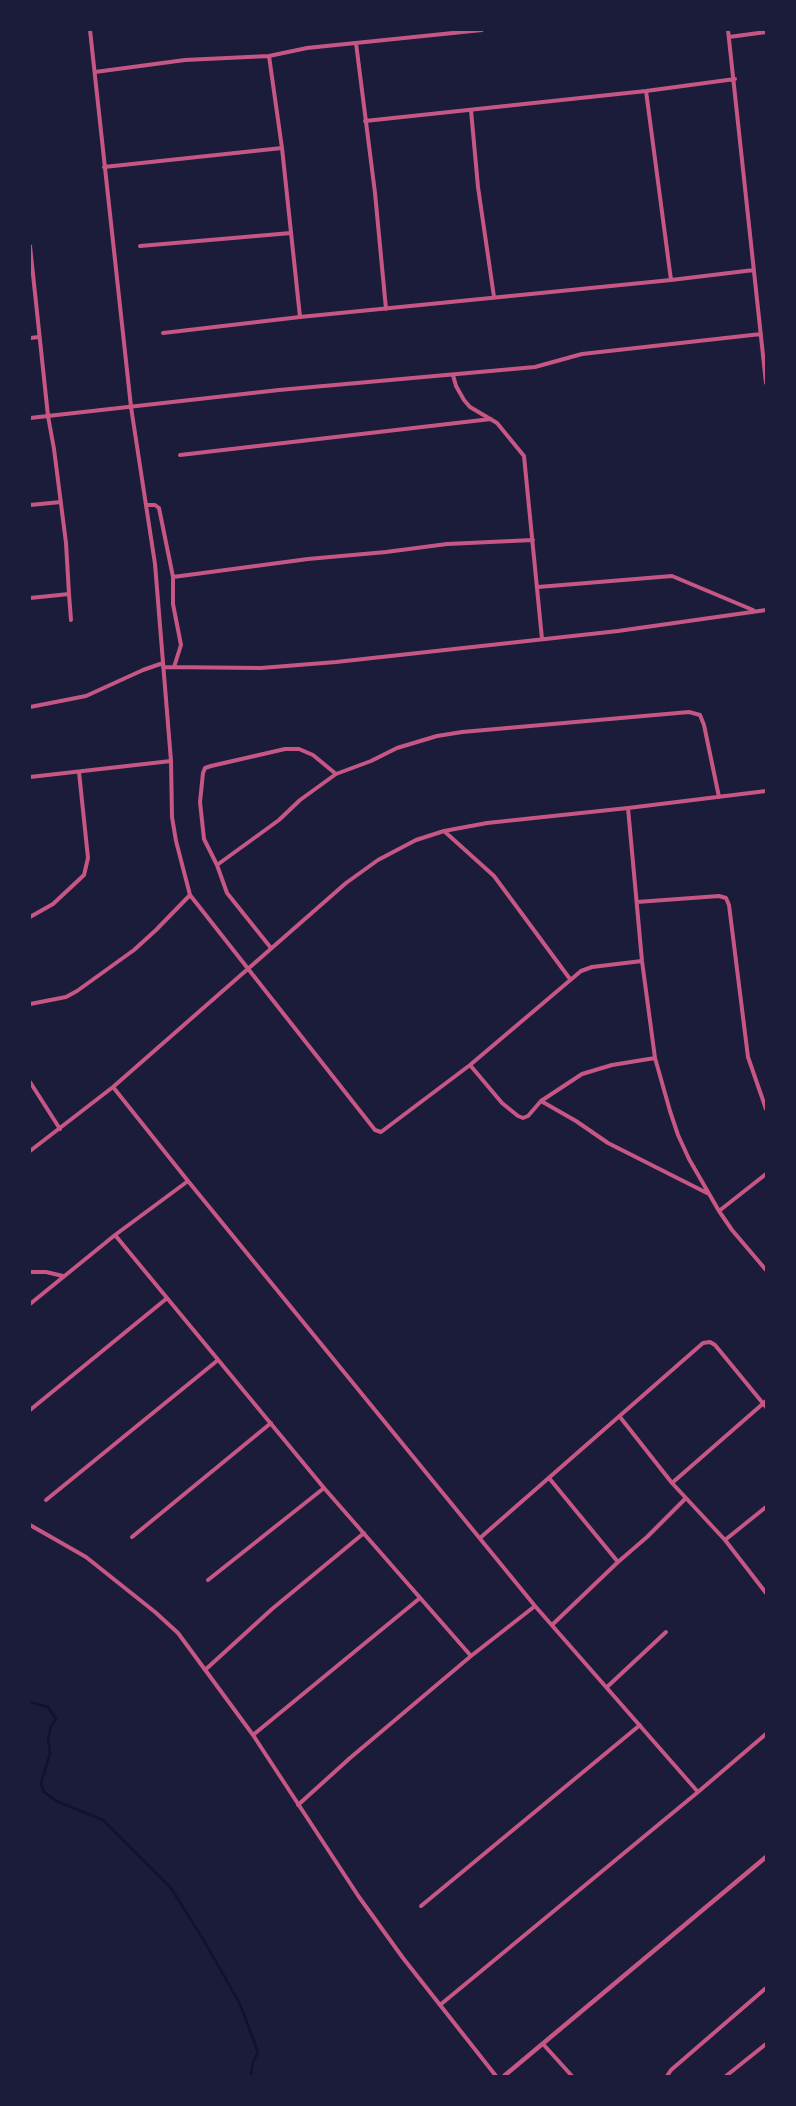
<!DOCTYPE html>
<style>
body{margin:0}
#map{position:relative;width:796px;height:2106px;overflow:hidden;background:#1b1b3a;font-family:Lato,sans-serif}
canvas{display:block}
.frame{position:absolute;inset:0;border:31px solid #1b1b3a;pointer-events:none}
</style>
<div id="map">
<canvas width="796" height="2106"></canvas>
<div class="frame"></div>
</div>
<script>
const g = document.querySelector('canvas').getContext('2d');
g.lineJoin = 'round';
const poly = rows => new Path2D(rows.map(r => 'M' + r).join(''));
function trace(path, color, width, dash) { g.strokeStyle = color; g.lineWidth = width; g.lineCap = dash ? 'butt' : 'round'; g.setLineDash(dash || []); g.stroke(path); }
trace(poly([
 [30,1702,48,1707,56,1719,51,1726,48,1738,50,1753,41,1783,44,1792,56,1801,103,1820,171,1888,203,1939,240,2004,258,2052,253,2062,251,2076]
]), '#12122b', 2.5);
trace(poly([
 [90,30,131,407,155,564,171,761,172,817,176,841,190,895,375,1130,381,1132,470,1065,581,971,592,967,642,961],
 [728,30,766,383],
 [729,37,766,32],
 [356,43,375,193,386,309],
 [269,56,282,148,300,317],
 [95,72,185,60,269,56,307,48,482,30],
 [646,91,671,280],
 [471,110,478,187,494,297],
 [365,121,646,91,735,79],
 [104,167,282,148],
 [30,246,48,416,54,449,66,543,69,594,30,598],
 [140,246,291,233],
 [163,333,300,317,671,280,754,270],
 [30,338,39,337],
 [453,375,456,386,464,400,470,407,497,423,524,456,542,639],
 [30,418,279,390,535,367,582,354,761,334],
 [180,455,491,419],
 [30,505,61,502],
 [146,505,155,505,159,508,173,577,173,604,181,645,174,667],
 [173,577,308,559,386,552,447,544,533,540],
 [538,587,672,576,753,610],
 [69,594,71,620],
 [163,667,261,668,336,662,618,631,766,610],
 [30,707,86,696,143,670,163,663],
 [30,777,171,761],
 [628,808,642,961,655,1058,670,1111,678,1135,689,1159,719,1211,732,1230,766,1270],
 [444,831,494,876,570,979],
 [217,865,279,820,300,800,336,774,371,761,397,748,437,736,462,732,689,712,700,715,704,725,719,797],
 [637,902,719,896,726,898,729,905,748,1057,766,1109],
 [30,917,53,904,84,875,88,858,79,772],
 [271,948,227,893,217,865,204,839,200,802,203,773,205,768,211,766,285,749,299,749,313,755,336,774],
 [30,1004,66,997,77,991,134,950,156,930,190,895],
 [470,1065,502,1103,518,1116,523,1118,528,1116,541,1101,582,1074,612,1065,655,1058],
 [30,1082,60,1129],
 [113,1087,188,1181,535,1606,698,1792],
 [541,1101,576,1121,608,1143,707,1193],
 [30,1151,113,1087,346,883,378,860,416,840,444,831,487,823,628,808,766,791],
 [188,1181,115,1235,324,1488,471,1656],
 [719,1211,766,1174],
 [30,1272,46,1272,63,1276],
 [30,1304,115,1235],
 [30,1410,166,1299],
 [620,1417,672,1483,725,1540,766,1593],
 [549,1478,618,1562],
 [672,1483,766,1401],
 [46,1500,218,1360],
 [30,1525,86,1557,155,1612,178,1633,253,1735,359,1897,403,1958,496,2076],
 [132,1537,271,1423],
 [480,1538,703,1343,710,1342,715,1345,766,1407],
 [725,1540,766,1507],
 [208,1580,324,1488],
 [552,1625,618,1562,647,1537,686,1498],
 [205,1670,272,1609,364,1533],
 [607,1687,666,1632],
 [253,1735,420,1598],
 [298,1805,350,1758,471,1656,535,1606],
 [421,1906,640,1725],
 [440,2005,698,1792,766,1734],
 [543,2044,572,2076],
 [667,2076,671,2070,766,1988],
 [726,2076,766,2044]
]), '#c65784', 4);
trace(poly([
 [504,2076,766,1857]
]), '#c65784', 4.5);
</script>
